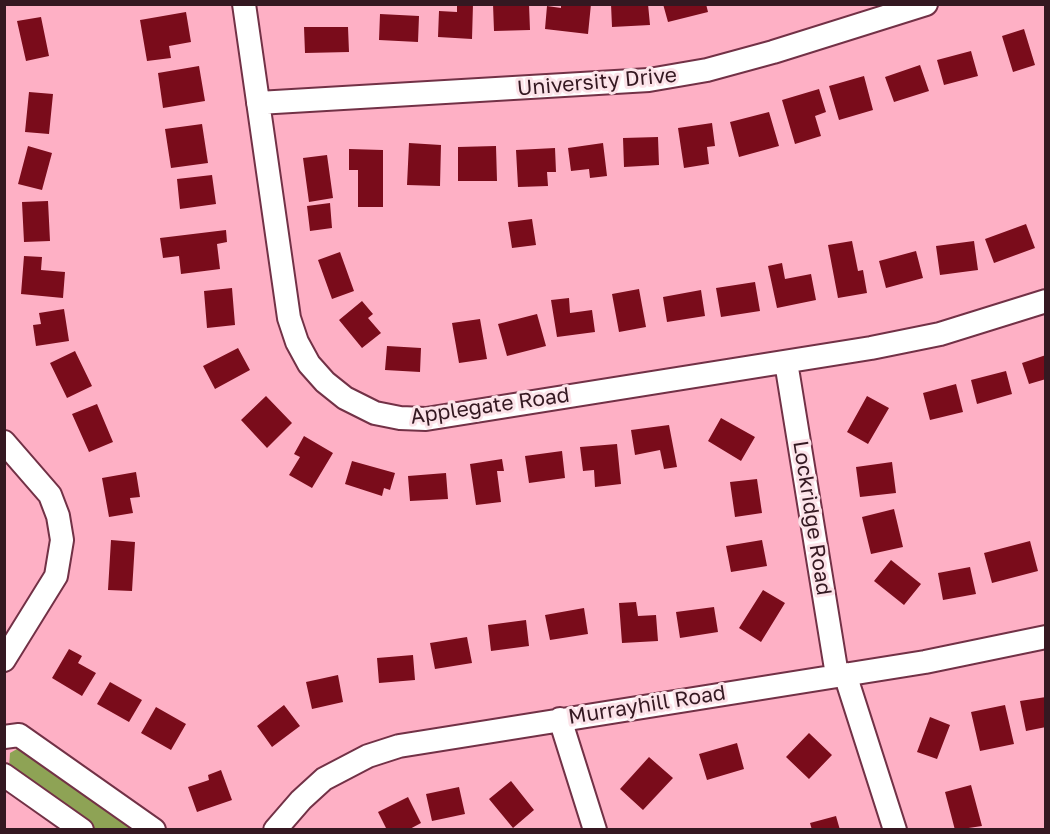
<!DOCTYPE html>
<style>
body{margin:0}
#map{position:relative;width:1050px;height:834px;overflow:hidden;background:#feb0c5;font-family:"Golos Text",sans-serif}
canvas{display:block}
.frame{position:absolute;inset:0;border:6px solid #341821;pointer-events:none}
</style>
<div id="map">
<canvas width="1050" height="834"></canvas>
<div class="frame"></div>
</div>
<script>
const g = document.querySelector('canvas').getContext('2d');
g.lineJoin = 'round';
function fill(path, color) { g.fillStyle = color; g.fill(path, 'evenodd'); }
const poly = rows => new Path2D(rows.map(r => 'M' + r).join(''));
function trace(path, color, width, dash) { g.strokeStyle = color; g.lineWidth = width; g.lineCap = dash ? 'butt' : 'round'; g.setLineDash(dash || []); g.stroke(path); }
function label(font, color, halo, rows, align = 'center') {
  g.font = font + ' "Golos Text",sans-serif'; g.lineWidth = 6; g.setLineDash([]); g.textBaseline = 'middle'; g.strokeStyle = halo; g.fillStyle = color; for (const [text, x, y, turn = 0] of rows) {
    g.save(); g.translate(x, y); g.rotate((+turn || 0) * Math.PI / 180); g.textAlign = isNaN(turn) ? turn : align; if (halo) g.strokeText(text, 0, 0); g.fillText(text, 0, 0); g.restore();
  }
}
fill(poly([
 [17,749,24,749,142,829,96,829,9,768,10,753]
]), '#8ea355');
fill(poly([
 [457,4,473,4,472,39,438,37,439,11,457,12],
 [493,4,529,4,530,30,494,31],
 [561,4,591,4,588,34,545,29,547,6,561,8],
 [611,4,648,4,650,25,612,27],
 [663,4,706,4,708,12,668,22],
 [186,12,191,42,169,46,171,58,147,61,140,20],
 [380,14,419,16,418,42,379,40],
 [41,17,49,56,26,61,17,21],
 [304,27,348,27,349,52,305,53],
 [1024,29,1035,65,1013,72,1002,36],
 [971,51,978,76,944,85,937,60],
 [920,65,929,91,894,102,885,77],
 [199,66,205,101,163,108,158,73],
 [864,76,873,110,839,120,829,86],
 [819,89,826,112,815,116,821,136,795,144,782,100],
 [29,92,53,94,49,134,25,132],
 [769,112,779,146,739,157,730,122],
 [712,123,715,146,707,147,709,164,684,168,678,128],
 [202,124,208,163,171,168,165,129],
 [658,137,659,165,624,167,623,138],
 [409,143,441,145,440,186,407,185],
 [603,143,607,176,590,178,589,169,571,171,568,148],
 [28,146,52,153,42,190,18,184],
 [496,146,497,181,458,181,458,147],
 [555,148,556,172,547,172,548,186,518,187,516,150],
 [349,149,383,150,383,207,358,207,358,170,349,170],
 [327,155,333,198,309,202,303,158],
 [212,175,216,204,180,209,177,179],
 [48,201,50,241,24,242,22,202],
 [330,203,332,228,310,231,307,206],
 [532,219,536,245,512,248,508,222],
 [1026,224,1035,248,994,263,985,239],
 [226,230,227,242,217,244,220,269,181,274,179,256,163,258,160,238],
 [852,241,858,271,863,270,867,293,838,298,828,245],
 [974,241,978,270,940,275,936,246],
 [916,251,923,278,886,288,879,261],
 [340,252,354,291,332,299,318,260],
 [24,256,42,257,41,270,65,272,63,298,21,294],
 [782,263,785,279,811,274,816,300,777,308,768,266],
 [755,282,760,311,721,317,716,288],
 [232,288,235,325,207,328,204,291],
 [639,289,646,327,619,332,612,294],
 [701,290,705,316,667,322,663,297],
 [569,298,570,313,592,310,595,332,557,337,551,300],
 [362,301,373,314,368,318,381,333,362,348,339,320],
 [64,309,69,341,36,346,33,325,41,324,39,313],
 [537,314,546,346,507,356,498,324],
 [480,319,487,359,459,363,452,323],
 [387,346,421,348,420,372,385,370],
 [238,348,250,370,215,389,203,366],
 [75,351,92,386,67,398,50,363],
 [1046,355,1046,379,1029,384,1022,363],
 [1006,371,1012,394,977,404,971,380],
 [956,384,963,412,930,420,923,393],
 [266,396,292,423,267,448,241,420],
 [867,396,889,408,868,444,847,432],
 [97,404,113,442,89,452,72,414],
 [721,418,755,437,741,461,708,441],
 [669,425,677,467,664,469,660,450,635,455,631,430],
 [304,436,333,453,312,488,289,475,300,457,294,454],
 [617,444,621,484,595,487,594,470,583,471,580,447],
 [562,451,565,478,529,483,525,456],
 [502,459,504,471,497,471,501,502,476,505,470,464],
 [352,461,395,473,390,490,384,488,382,496,345,484],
 [892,462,896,493,860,497,856,467],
 [136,472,140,497,130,498,133,513,109,517,102,478],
 [446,473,448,499,410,501,408,476],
 [757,479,762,513,735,517,730,482],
 [894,509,903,547,871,554,862,517],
 [111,540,135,542,132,591,108,590],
 [762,540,767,566,731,572,726,546],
 [1030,541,1038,571,992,583,984,553],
 [891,560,921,584,904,605,874,581],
 [970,567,976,594,943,600,938,573],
 [763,590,785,603,761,642,739,628],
 [636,602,638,616,656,615,658,641,622,643,619,603],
 [714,607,718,632,680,638,676,612],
 [584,608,588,634,550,640,545,615],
 [526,620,529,646,491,651,488,625],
 [467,637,472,663,435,669,430,643],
 [69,649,82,656,78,663,96,673,82,696,52,678],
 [413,655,415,680,379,683,377,658],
 [338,675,343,702,312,709,306,682],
 [110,682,142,700,129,722,97,704],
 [1046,697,1046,727,1026,731,1020,701],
 [284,705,300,726,272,747,257,726],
 [1005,705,1014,744,980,751,971,712],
 [156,707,186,724,171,750,141,733],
 [930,717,950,725,937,759,917,752],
 [809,733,832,755,809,779,786,757],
 [737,743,744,769,707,780,699,754],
 [649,757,673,778,643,810,620,789],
 [221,770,232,800,197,812,188,787,209,780,208,775],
 [511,781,534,810,513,828,489,799],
 [971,785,982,826,955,830,945,792],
 [459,787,465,814,432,821,426,794],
 [408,797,421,823,408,830,387,830,378,812],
 [836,816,840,830,812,830,810,823]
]), '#7a0c1b');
const minor = poly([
 [244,4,289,318,297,342,309,364,325,382,345,398,375,413,400,418,426,419,871,348,940,334,1046,301],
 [258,103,649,80,707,70,773,52,926,4],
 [786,362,837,675],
 [4,442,50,495,58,516,62,540,56,576,4,660],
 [845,674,895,830],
 [560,719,595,830],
 [4,737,19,735,154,830],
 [4,775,82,830],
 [275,830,301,800,324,779,368,756,399,746,925,662,1046,637]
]);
trace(minor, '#723146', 26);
trace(minor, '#fff', 22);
label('21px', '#341821', '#fce3e9', [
 ["University Drive",597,82,-5],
 ["Applegate Road",490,406,-8],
 ["Lockridge Road",812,518,81],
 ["Murrayhill Road",647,705,-9]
]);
</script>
